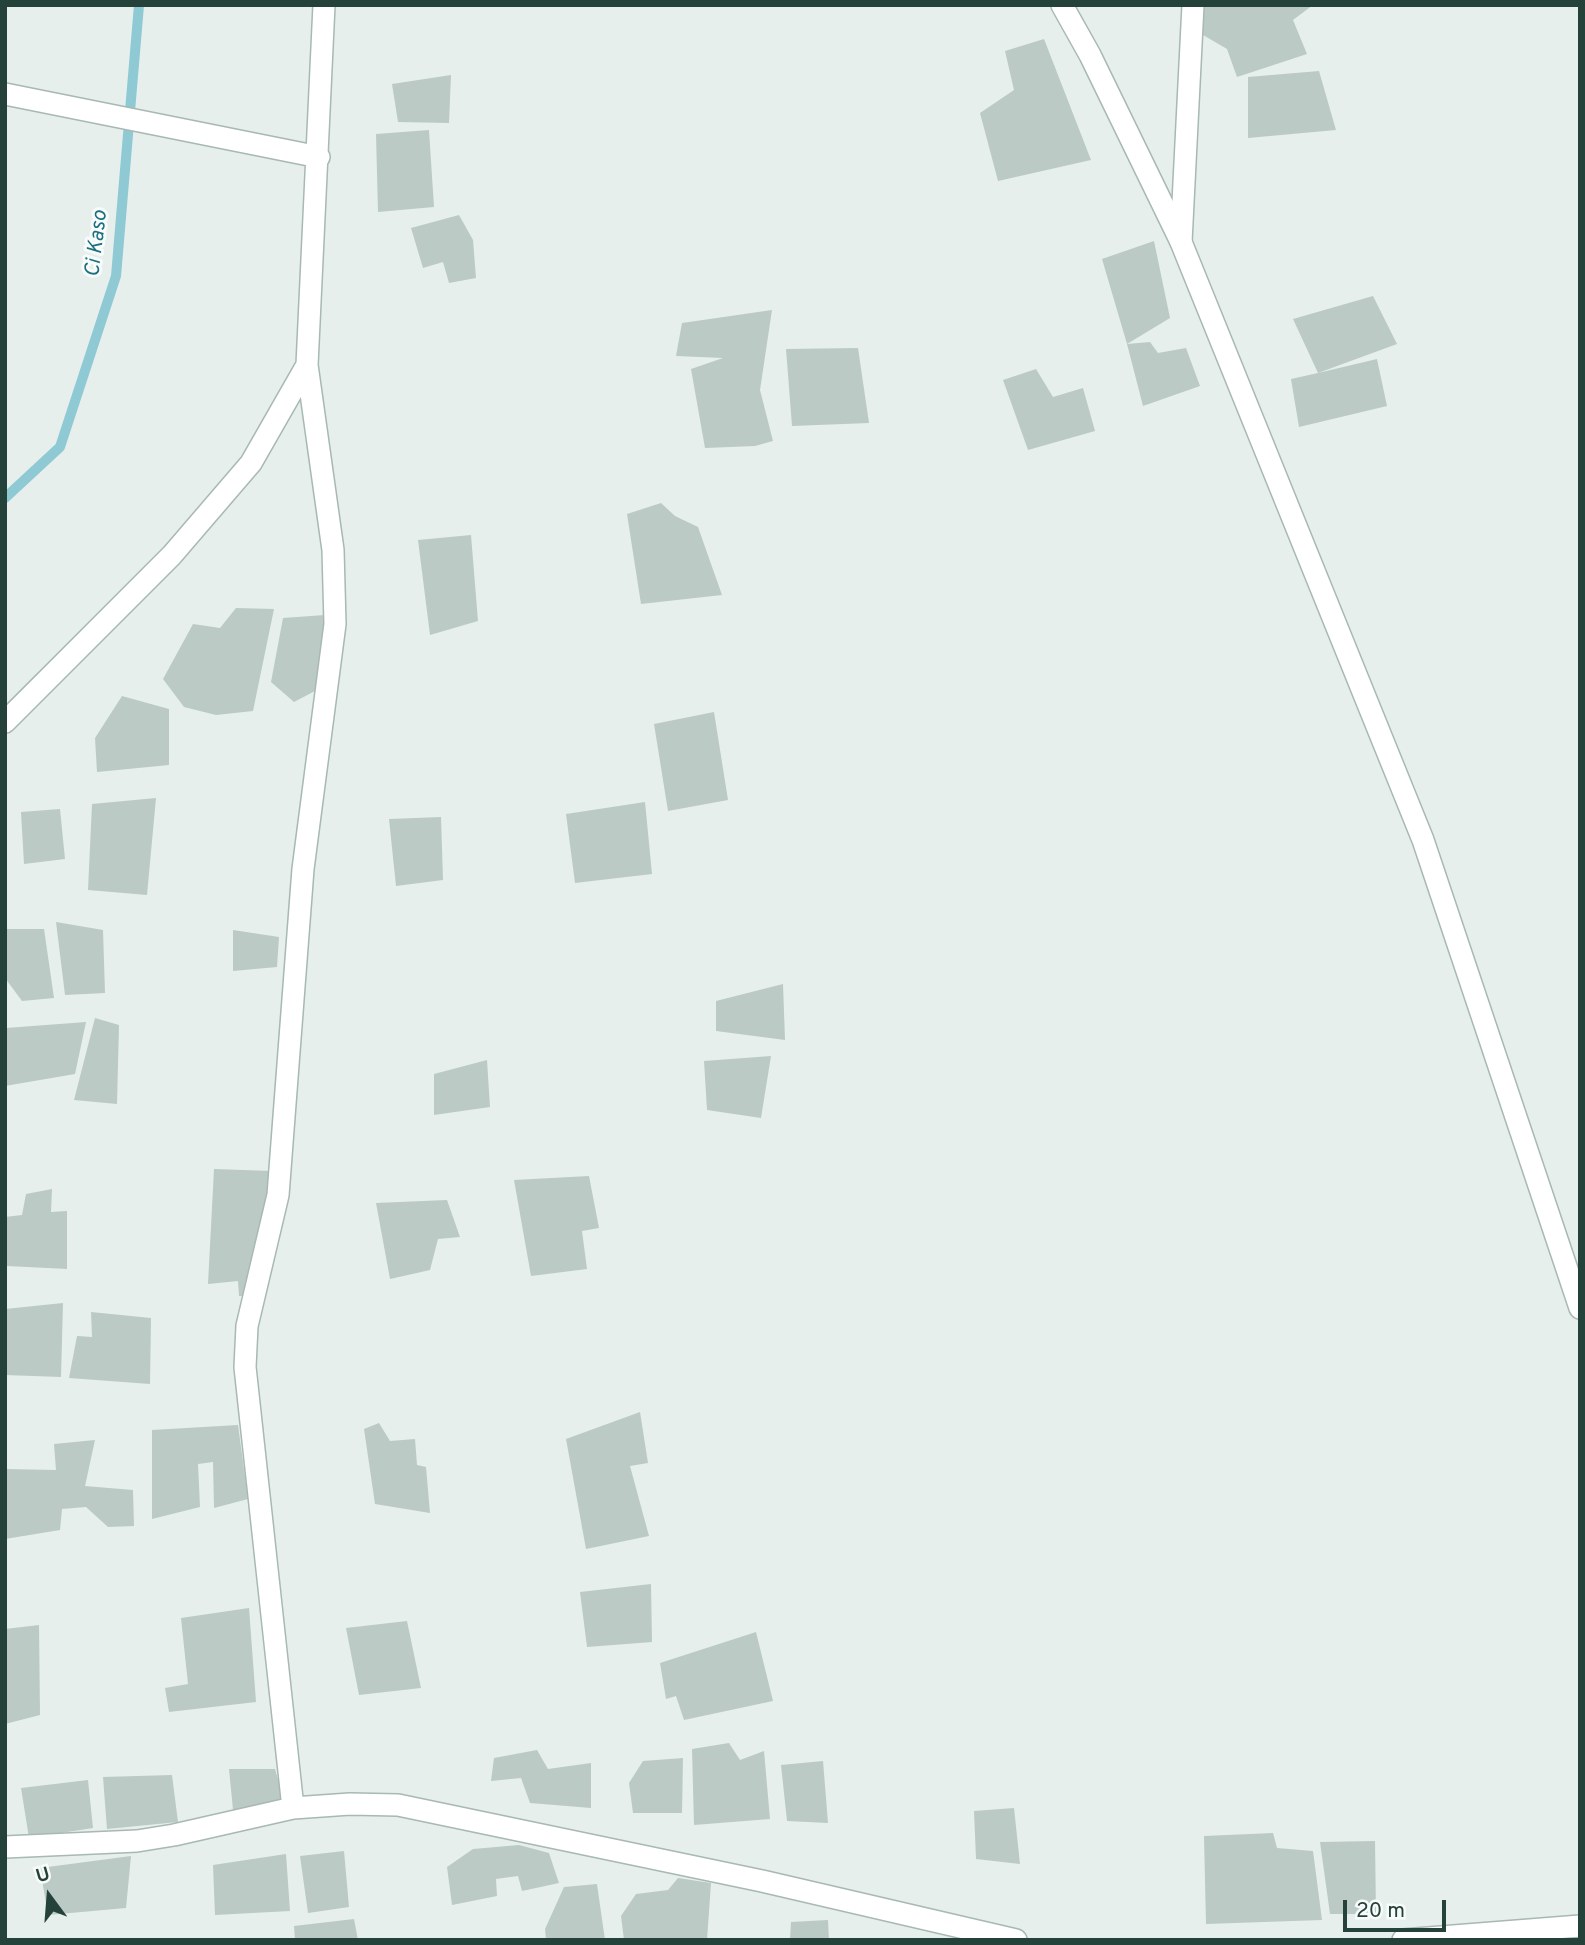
<!DOCTYPE html>
<style>
body{margin:0}
#map{position:relative;width:1585px;height:1945px;overflow:hidden;background:#e6efeb;font-family:Overpass,sans-serif}
canvas{display:block}
.frame{position:absolute;inset:0;border:7px solid #24423a;pointer-events:none}
.north{position:absolute;left:14px;top:1861px;width:70px;height:70px;-webkit-text-stroke:5px #f7fbf9;paint-order:stroke;rotate:344deg;font-size:19px;font-weight:700;line-height:28px;text-align:center;color:#24423a}
.north::after{content:'';display:block;margin:auto;width:24px;height:32px;background:#24423a;clip-path:polygon(50% 0,100% 100%,50% 72%,0 100%)}
.scale{position:absolute;left:1343px;top:1900px;width:103px;height:32px;box-sizing:border-box;border:4px solid #24423a;border-top:0;padding-left:9px;font-size:21px;line-height:24px;white-space:nowrap;color:#24423a;-webkit-text-stroke:5px #f7fbf9;paint-order:stroke}
</style>
<div id="map">
<canvas width="1585" height="1945"></canvas>
<div class="frame"></div>
<div class="north">U</div>
<div class="scale">20 m</div>
</div>
<script>
const g = document.querySelector('canvas').getContext('2d');
g.lineJoin = 'round';
const poly = rows => new Path2D(rows.map(r => 'M' + r).join(''));
function trace(path, color, width, dash) { g.strokeStyle = color; g.lineWidth = width; g.lineCap = dash ? 'butt' : 'round'; g.setLineDash(dash || []); g.stroke(path); }
function fill(path, color) { g.fillStyle = color; g.fill(path, 'evenodd'); }
function label(font, color, halo, rows, align = 'center') {
  g.font = font + ' Overpass,sans-serif'; g.lineWidth = 6; g.setLineDash([]); g.textBaseline = 'middle'; g.strokeStyle = halo; g.fillStyle = color; for (const [text, x, y, turn = 0] of rows) {
    g.save(); g.translate(x, y); g.rotate((+turn || 0) * Math.PI / 180); g.textAlign = isNaN(turn) ? turn : align; if (halo) g.strokeText(text, 0, 0); g.fillText(text, 0, 0); g.restore();
  }
}
trace(poly([
 [5,498,60,447,116,276,139,5]
]), '#8ec9d4', 10);
fill(poly([
 [1203,5,1313,5,1293,20,1307,54,1237,77,1227,49,1203,35],
 [1044,39,1091,160,998,181,980,113,1014,90,1005,51],
 [1319,71,1336,130,1248,138,1248,77],
 [451,75,449,123,398,122,392,84],
 [429,130,434,207,378,212,376,134],
 [459,215,473,240,476,278,449,283,443,262,423,268,411,228],
 [1154,241,1170,318,1127,344,1102,259],
 [1373,296,1397,344,1318,373,1377,359,1387,406,1299,427,1291,379,1318,373,1293,319],
 [772,310,760,390,773,441,755,446,705,448,691,369,723,358,676,356,682,323],
 [1150,342,1158,353,1186,348,1200,386,1143,406,1127,344],
 [858,348,869,423,792,426,786,349],
 [1036,369,1053,397,1083,388,1095,431,1028,450,1003,380],
 [661,503,675,516,698,527,722,595,641,604,627,514],
 [471,535,478,621,430,635,418,540],
 [236,608,274,609,253,711,216,715,184,707,163,679,193,624,220,628],
 [325,615,315,691,294,702,271,682,283,618],
 [122,696,169,709,169,765,97,772,95,738],
 [714,712,728,800,668,811,654,724],
 [156,798,147,895,88,890,92,804],
 [645,802,652,874,575,883,566,814],
 [60,809,65,859,24,864,21,812],
 [441,817,443,880,396,886,389,819],
 [56,922,103,930,105,993,65,995],
 [5,929,44,929,54,998,22,1001,5,978],
 [233,930,279,937,277,967,233,971],
 [783,984,785,1040,716,1031,716,1001],
 [95,1018,119,1025,117,1104,74,1100],
 [86,1022,75,1074,5,1086,6,1028],
 [771,1056,761,1118,707,1110,704,1061],
 [487,1060,490,1107,434,1115,434,1074],
 [214,1169,272,1171,248,1296,239,1296,238,1281,208,1284],
 [589,1176,599,1228,582,1231,587,1269,531,1276,514,1180],
 [52,1189,51,1212,67,1211,67,1269,7,1266,5,1217,22,1215,26,1194],
 [447,1200,460,1237,438,1239,430,1270,390,1279,376,1203],
 [63,1303,61,1377,5,1375,5,1309],
 [91,1312,151,1318,150,1384,69,1378,77,1336,92,1337],
 [640,1412,648,1463,630,1466,649,1536,586,1549,566,1439],
 [379,1423,390,1441,415,1439,417,1465,426,1467,430,1513,375,1504,364,1429],
 [238,1425,248,1499,214,1508,213,1462,198,1464,200,1507,152,1519,152,1430],
 [95,1440,85,1486,133,1490,134,1526,108,1527,86,1507,62,1509,60,1530,5,1539,5,1469,56,1470,54,1444],
 [651,1584,652,1642,587,1647,580,1592],
 [249,1608,256,1702,169,1712,165,1688,188,1684,181,1618],
 [407,1621,421,1688,359,1695,346,1628],
 [39,1625,40,1715,5,1724,5,1629],
 [756,1632,773,1701,684,1720,676,1696,666,1699,660,1663],
 [729,1743,740,1760,764,1751,770,1819,694,1825,692,1749],
 [537,1750,548,1769,591,1763,591,1808,530,1803,521,1778,491,1781,494,1758],
 [683,1758,682,1813,633,1813,629,1783,643,1761],
 [823,1761,828,1823,787,1821,781,1765],
 [229,1769,275,1769,284,1800,234,1820],
 [172,1775,178,1822,107,1829,103,1777],
 [88,1780,93,1828,29,1838,21,1788],
 [1014,1808,1020,1864,976,1859,974,1811],
 [1273,1833,1277,1848,1313,1851,1322,1920,1206,1924,1204,1836],
 [1375,1841,1376,1914,1330,1914,1320,1842],
 [519,1845,549,1853,559,1883,522,1891,518,1876,496,1879,497,1896,452,1905,447,1867,473,1849],
 [344,1851,349,1907,308,1913,300,1856],
 [286,1854,290,1911,215,1915,213,1865],
 [131,1856,126,1908,48,1915,40,1868],
 [678,1878,711,1883,707,1940,624,1940,621,1916,636,1894,668,1890],
 [597,1884,605,1940,546,1940,545,1929,564,1887],
 [354,1919,358,1940,295,1940,294,1926],
 [828,1920,829,1940,790,1940,791,1922]
]), '#bbcac4');
const minor = poly([
 [5,94,319,157],
 [1181,242,1193,5],
 [5,722,172,555,251,463,307,365,324,5],
 [293,1808,245,1367,247,1326,278,1195,303,869,335,624,333,550,307,365],
 [5,1847,137,1841,174,1835,293,1808,350,1804,398,1805,762,1881,1016,1940],
 [1403,1940,1580,1926]
]);
const tertiary = poly([
 [1062,5,1090,55,1181,242,1423,840,1580,1308]
]);
trace(minor, '#a8b8b2', 24);
trace(tertiary, '#a8b8b2', 24);
trace(minor, '#fff', 21);
trace(tertiary, '#fff', 21);
label('italic 21px', '#1c6f80', '#f7fbf9', [
 ["Ci Kaso",98,244,-83]
]);
</script>
